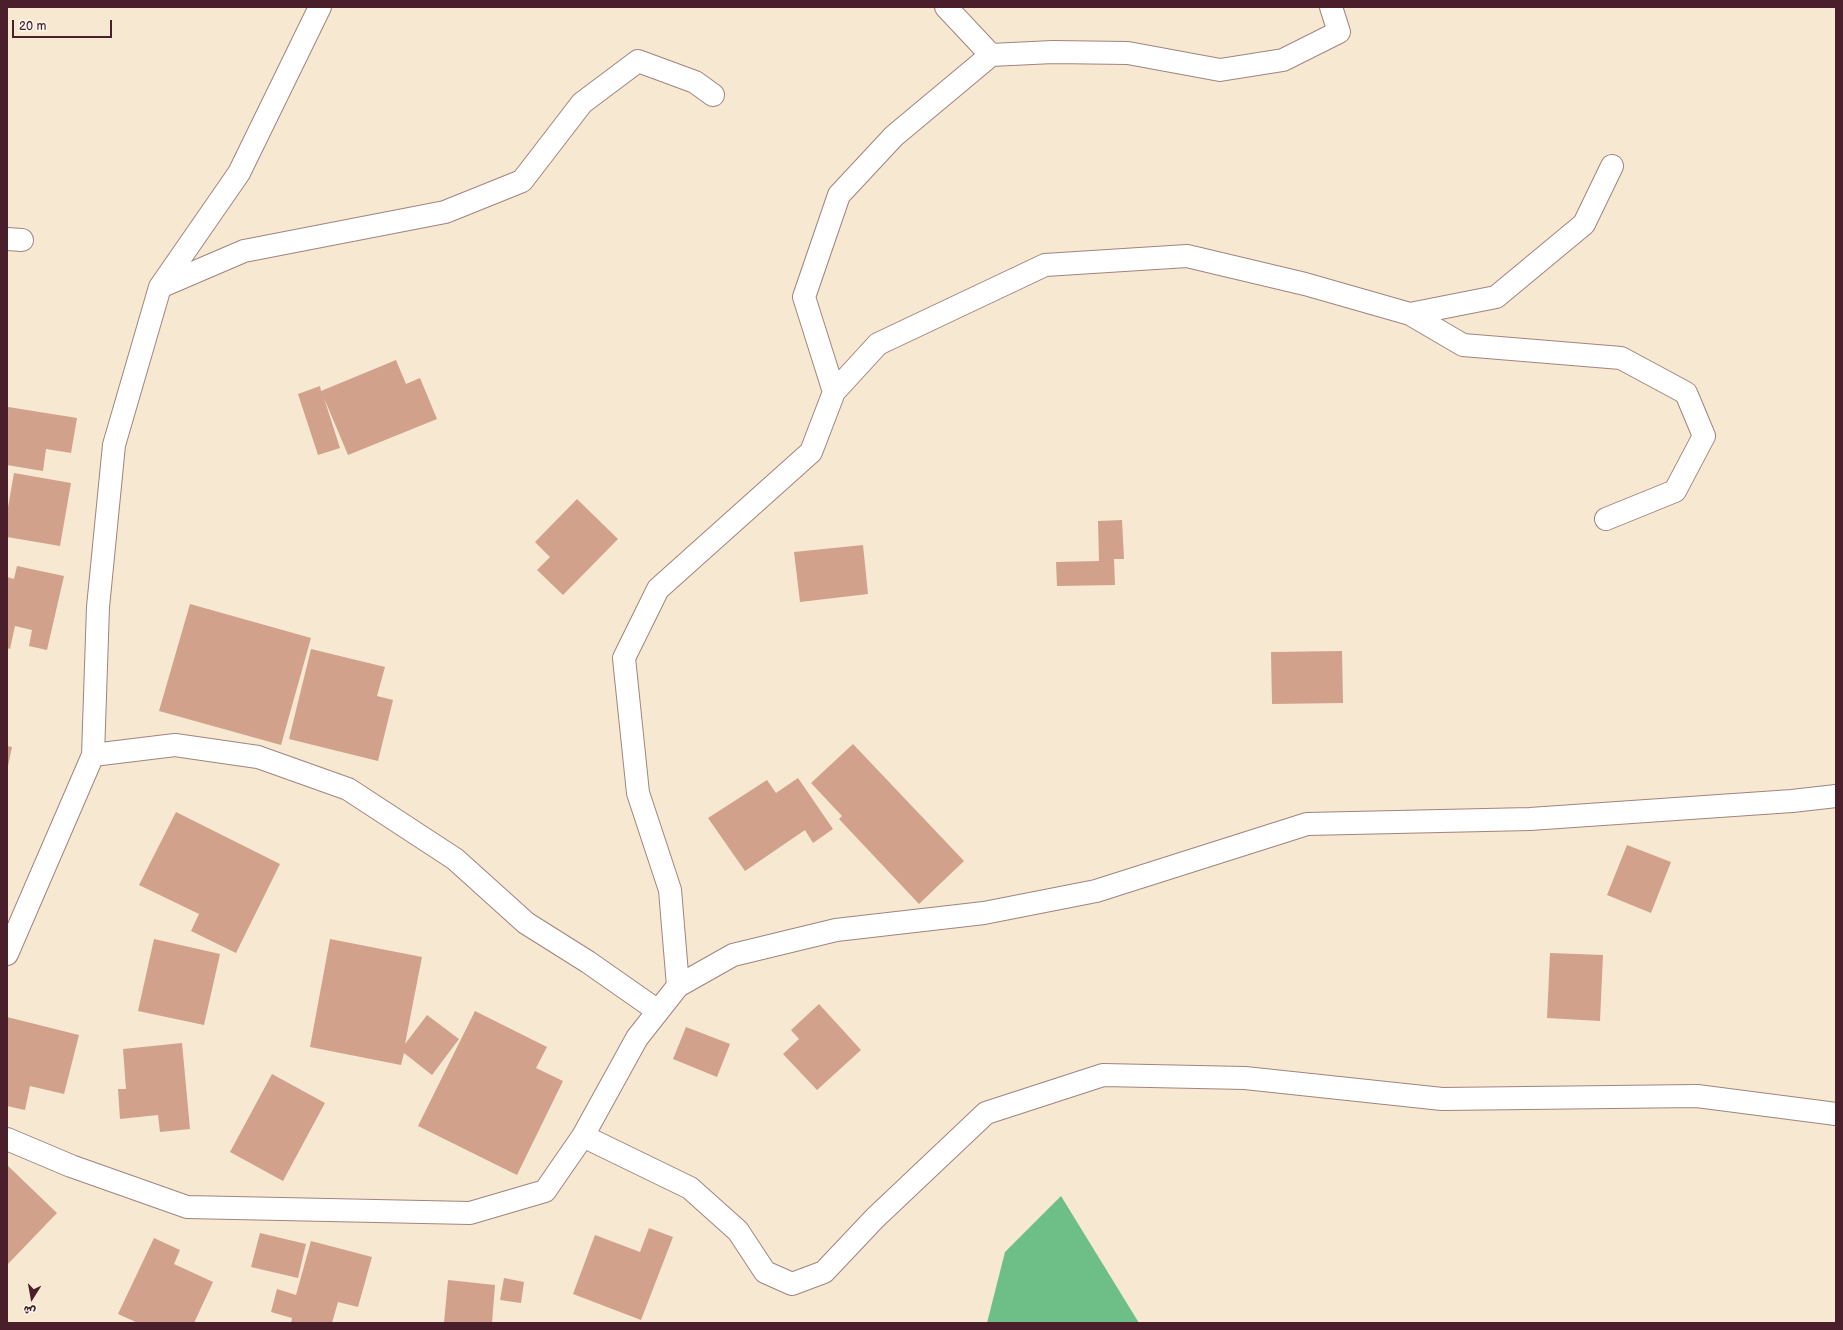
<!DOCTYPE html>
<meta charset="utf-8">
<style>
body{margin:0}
#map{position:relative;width:1843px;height:1330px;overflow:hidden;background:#f7e8d1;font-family:"Balsamiq Sans","Playpen Sans Arabic",sans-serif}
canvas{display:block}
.frame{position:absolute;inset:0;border:8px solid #4a1f2b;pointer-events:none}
.north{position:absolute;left:12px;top:1278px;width:40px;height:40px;-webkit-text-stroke:3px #fbf7ec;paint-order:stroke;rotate:191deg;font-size:11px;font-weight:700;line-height:16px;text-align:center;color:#4a1f2b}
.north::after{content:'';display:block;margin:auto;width:14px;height:18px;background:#4a1f2b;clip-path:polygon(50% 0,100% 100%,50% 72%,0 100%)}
.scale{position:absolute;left:12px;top:20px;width:100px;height:18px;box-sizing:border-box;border:2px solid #4a1f2b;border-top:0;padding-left:5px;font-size:12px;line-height:14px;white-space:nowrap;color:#4a1f2b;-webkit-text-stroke:3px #fbf7ec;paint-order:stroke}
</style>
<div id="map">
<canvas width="1843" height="1330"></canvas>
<div class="frame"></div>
<div class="north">ش</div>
<div class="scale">20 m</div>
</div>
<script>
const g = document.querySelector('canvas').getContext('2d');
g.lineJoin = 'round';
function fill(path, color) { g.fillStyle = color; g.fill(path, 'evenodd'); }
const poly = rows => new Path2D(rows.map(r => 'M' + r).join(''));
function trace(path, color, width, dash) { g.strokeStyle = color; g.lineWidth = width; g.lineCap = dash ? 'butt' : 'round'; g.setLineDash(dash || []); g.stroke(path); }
fill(poly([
 [1061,1196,1139,1323,987,1323,1005,1252]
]), '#6ebe88');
fill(poly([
 [396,360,406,384,420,378,437,419,348,455,324,398,340,448,318,455,298,394,320,386,321,391],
 [8,407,77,418,71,453,46,449,43,471,7,465],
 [14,473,71,483,60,546,7,537,7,513],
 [577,499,618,539,563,595,537,570,550,557,535,542],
 [1122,520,1124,559,1114,559,1115,585,1057,586,1056,562,1099,561,1098,521],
 [863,545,868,594,800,602,794,552],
 [17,566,64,576,47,650,29,646,32,630,15,626,10,649,7,648,7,577,14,579],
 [190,604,311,638,281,745,159,711],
 [311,649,385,667,377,696,393,700,378,761,289,739],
 [1342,651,1343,703,1272,704,1271,652],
 [853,744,964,861,919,904,839,819,842,816,811,783],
 [7,746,12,747,8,766,7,766],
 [798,778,833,829,813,843,805,830,745,871,708,818,767,780,776,793],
 [176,812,280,864,236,953,191,931,199,914,139,885],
 [1627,845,1671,862,1651,913,1607,895],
 [154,939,220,954,204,1025,138,1011],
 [330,939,422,957,405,1044,427,1015,459,1039,432,1075,404,1053,401,1065,310,1047],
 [1550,953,1603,955,1600,1021,1547,1018],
 [819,1004,861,1050,817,1090,783,1054,799,1039,791,1030],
 [475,1011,547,1047,536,1068,563,1081,517,1175,418,1126],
 [7,1017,79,1035,64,1094,30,1086,25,1110,7,1106],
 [686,1027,730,1044,717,1077,673,1059],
 [182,1043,190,1129,160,1132,158,1115,120,1119,118,1089,126,1089,123,1049],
 [272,1074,325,1103,283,1181,230,1152],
 [7,1165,57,1213,7,1265],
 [649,1228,673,1237,641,1320,573,1294,595,1235,640,1252],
 [260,1233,306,1244,298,1278,251,1267],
 [154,1238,180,1250,174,1264,213,1282,194,1323,138,1323,118,1314],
 [311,1241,372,1257,358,1307,338,1302,332,1323,291,1323,292,1318,271,1312,277,1289,296,1295],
 [504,1278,524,1282,521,1303,500,1300],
 [448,1280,495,1285,492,1323,444,1323]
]), '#d1a18b');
const minor = poly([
 [991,55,1053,52,1128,53,1220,70,1283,60,1339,32,1331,7],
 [7,239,22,240],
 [160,287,244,251,445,212,522,181,582,103,638,61,695,82,713,95],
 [1410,314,1463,345,1621,358,1686,393,1704,436,1675,491,1606,519],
 [834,392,804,297,839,195,894,136,991,55,946,7],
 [93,755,175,745,258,757,348,789,455,859,526,923,588,962,658,1011],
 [7,954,93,755,98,607,114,445,160,287,239,173,320,7],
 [678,986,670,890,638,793,624,658,658,589,811,452,834,392,878,344,1045,265,1187,256,1305,284,1410,314,1496,297,1584,224,1612,166],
 [583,1136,690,1188,738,1231,765,1272,792,1284,824,1272,875,1218,986,1113,1103,1075,1245,1078,1442,1099,1697,1096,1836,1114],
 [7,1139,71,1166,187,1207,470,1213,545,1191,583,1136,637,1038,678,986,733,955,836,930,984,913,1096,891,1307,824,1530,819,1792,801,1836,796]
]);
trace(minor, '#a0847e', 24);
trace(minor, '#fff', 22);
</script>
